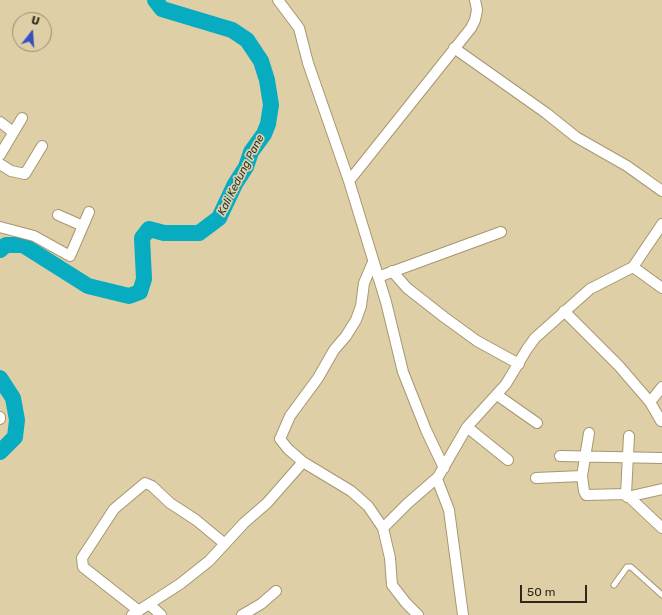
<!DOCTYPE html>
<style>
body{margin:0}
#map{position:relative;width:662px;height:615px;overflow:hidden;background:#decfa7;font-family:Rubik,sans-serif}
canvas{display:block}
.north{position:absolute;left:12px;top:12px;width:40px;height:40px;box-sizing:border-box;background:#decfa7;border:1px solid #988c6e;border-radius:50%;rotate:17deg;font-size:11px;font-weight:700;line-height:16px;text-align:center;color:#2e2819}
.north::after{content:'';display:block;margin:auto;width:14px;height:18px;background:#384fc1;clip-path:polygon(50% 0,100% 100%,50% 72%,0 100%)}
.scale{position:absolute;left:520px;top:585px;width:67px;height:18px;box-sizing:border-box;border:2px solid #2e2819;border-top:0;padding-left:5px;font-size:12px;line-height:14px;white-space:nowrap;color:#2e2819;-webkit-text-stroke:3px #decfa7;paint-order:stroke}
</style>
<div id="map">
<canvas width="662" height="615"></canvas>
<div class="north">U</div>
<div class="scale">50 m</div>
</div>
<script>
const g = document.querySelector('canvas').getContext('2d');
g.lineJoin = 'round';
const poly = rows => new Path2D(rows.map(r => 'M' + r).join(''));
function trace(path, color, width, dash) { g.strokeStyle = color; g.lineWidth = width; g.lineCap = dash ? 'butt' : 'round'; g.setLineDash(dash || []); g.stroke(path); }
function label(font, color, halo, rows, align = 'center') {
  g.font = font + ' Rubik,sans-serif'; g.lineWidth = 3.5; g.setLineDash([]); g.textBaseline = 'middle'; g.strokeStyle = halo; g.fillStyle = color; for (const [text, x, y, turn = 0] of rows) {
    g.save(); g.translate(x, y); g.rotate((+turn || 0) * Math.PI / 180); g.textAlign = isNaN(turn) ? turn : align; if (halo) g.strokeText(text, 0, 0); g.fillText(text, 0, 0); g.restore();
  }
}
trace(poly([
 [0,250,6,245,23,245,88,286,129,296,140,292,144,279,142,238,149,229,164,233,199,233,219,218,235,184,246,167,251,152,264,134,268,124,271,105,267,80,261,61,247,40,232,30,162,9,155,0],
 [0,378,13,398,17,420,15,437,0,452]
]), '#07acc0', 16);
const lane = poly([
 [614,585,627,567,631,567,662,595]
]);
const street = poly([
 [278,0,299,28,308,63,349,181,386,302,403,372,426,430,444,468],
 [454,48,546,113,576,137,627,166,662,191],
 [0,122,13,132],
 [0,155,22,118],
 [0,164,11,171,25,174,42,146],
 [349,181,471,28,475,20,477,10,475,0],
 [58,215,83,226],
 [0,227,34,236,70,256,89,212],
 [373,262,364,283,361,306,356,320,346,336,334,350,318,378,290,416,280,439,288,449,303,462,351,491,368,506,383,528,408,503,438,477,467,427,506,384,527,349,535,338,590,289,633,267,662,224],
 [633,267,662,288],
 [392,271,407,288,444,317,477,341,519,364],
 [378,277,501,232],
 [564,311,619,366,650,402,661,421],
 [497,395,537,423],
 [650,402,662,387],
 [0,417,0,419],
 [467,427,508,460],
 [629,436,626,494,662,528],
 [560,456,662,458],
 [582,476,584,491,586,495,626,494],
 [536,478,582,476,589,433],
 [437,479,449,510,463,615],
 [627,497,662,489],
 [383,528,390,558,392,585,406,603,418,615],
 [149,604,161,615],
 [139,611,83,567,82,558,114,509,145,483,152,486,170,503,196,520,225,544],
 [132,615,180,584,209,561,244,523,267,503,303,462],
 [242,615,261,604,276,591]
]);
trace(lane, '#a69770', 7);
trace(street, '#a69770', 12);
trace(lane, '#fff', 5);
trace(street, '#fff', 10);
label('italic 11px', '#1e3438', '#decfa7', [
 ["Kali Kedung Pane",241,175,-63]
]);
</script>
